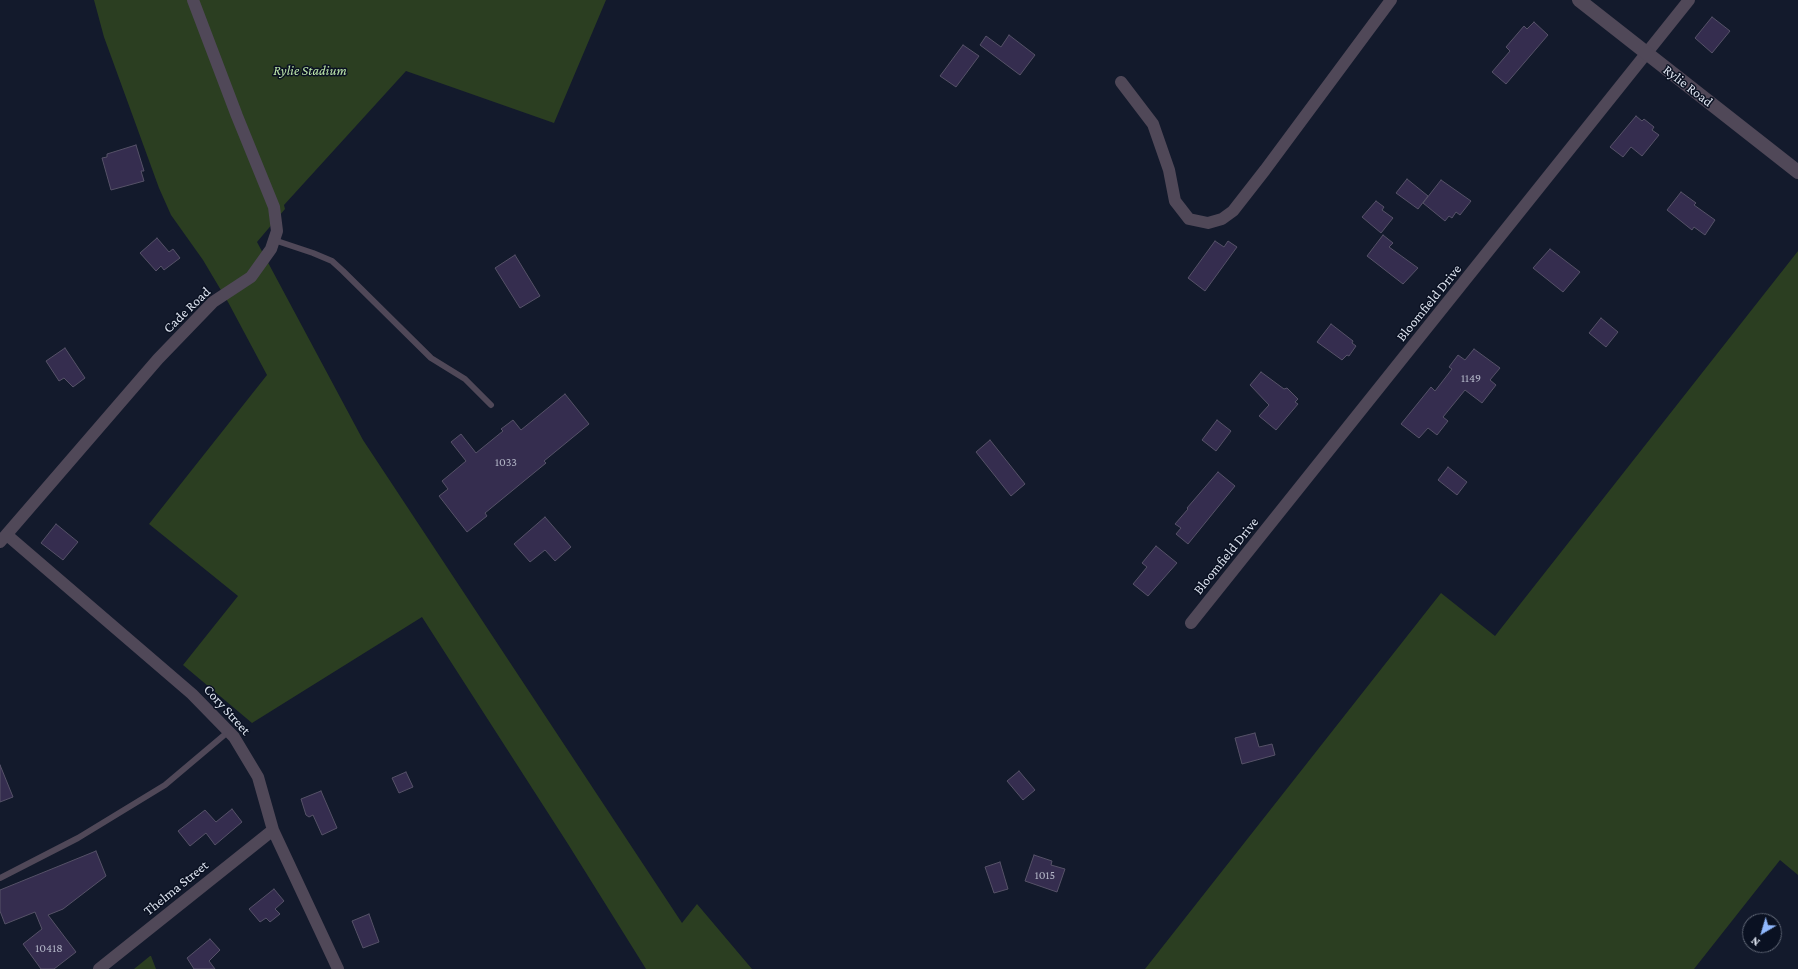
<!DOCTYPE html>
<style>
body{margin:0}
#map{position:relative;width:1798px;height:969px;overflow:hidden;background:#131a2c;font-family:"Crimson Pro",serif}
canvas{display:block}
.north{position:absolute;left:1742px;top:913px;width:40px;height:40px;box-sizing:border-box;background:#0a1122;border:1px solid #5e6574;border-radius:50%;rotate:218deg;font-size:11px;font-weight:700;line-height:16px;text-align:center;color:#dde3ef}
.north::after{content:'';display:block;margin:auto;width:14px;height:18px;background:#90b8fd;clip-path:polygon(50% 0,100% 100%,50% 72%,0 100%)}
</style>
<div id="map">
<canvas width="1798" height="969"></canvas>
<div class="north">N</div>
</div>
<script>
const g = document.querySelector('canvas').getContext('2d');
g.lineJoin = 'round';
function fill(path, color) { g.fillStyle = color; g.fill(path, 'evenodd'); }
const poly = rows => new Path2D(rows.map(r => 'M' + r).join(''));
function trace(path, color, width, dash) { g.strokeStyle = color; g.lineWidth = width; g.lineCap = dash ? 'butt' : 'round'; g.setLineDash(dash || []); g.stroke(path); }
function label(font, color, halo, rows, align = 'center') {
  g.font = font + ' "Crimson Pro",serif'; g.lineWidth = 3; g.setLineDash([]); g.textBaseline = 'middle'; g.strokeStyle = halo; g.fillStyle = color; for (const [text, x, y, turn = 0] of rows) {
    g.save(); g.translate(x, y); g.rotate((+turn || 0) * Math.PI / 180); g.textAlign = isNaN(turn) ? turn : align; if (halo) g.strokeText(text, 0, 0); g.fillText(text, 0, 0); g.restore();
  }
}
fill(poly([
 [94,0,606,0,554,123,406,71,284,205,285,209,257,242,363,440,682,923,697,904,752,969,646,969,568,844,422,617,252,723,183,665,238,596,149,524,267,375,228,302,203,260,171,215,159,188,104,37],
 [1798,251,1798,875,1780,860,1694,969,1145,969,1441,593,1495,636],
 [151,956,156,969,134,969,150,956]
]), '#2b3e21');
const building = poly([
 [1712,17,1730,31,1712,53,1695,38,1712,17],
 [1534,22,1548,35,1506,84,1492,72,1510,51,1506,47,1524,26,1527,29,1534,22],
 [1009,35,1035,55,1020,75,980,45,986,36,1001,47,1009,35],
 [963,45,979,56,956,87,940,76,963,45],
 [1636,116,1642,121,1644,119,1654,127,1652,130,1659,135,1642,156,1631,147,1623,157,1610,147,1636,116],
 [136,145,144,171,141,171,144,181,111,190,102,158,107,157,107,154,136,145],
 [1407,179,1428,196,1418,209,1396,193,1407,179],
 [1441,180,1471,201,1460,215,1456,212,1452,218,1449,216,1445,221,1423,203,1441,180],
 [1681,192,1696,203,1694,205,1715,220,1705,235,1694,227,1692,230,1667,210,1681,192],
 [1376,201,1384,207,1382,210,1393,218,1381,233,1362,217,1376,201],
 [1383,235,1393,243,1389,247,1418,268,1403,284,1367,256,1383,235],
 [157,238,169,252,173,249,180,258,164,270,161,266,156,271,140,253,157,238],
 [1215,241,1224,247,1228,241,1237,247,1205,291,1188,278,1215,241],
 [1550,249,1580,272,1563,292,1533,268,1550,249],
 [515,255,540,296,520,308,495,268,515,255],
 [1601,318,1618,332,1606,347,1589,333,1601,318],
 [1331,324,1353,341,1352,343,1356,346,1349,356,1347,355,1342,360,1317,342,1331,324],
 [65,348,85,378,73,387,64,378,59,381,46,361,65,348],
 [1474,349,1500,368,1490,380,1496,385,1482,403,1465,390,1443,417,1448,421,1437,435,1428,428,1419,438,1401,424,1431,387,1435,391,1452,369,1449,367,1458,355,1465,360,1474,349],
 [1261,372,1284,389,1287,388,1298,399,1295,402,1298,404,1276,430,1259,416,1269,405,1250,385,1261,372],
 [565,394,589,424,544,461,546,463,485,513,487,516,467,532,439,496,448,489,442,481,466,461,451,442,461,434,476,453,503,431,501,429,513,420,521,430,565,394],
 [1217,420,1231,431,1216,451,1202,440,1217,420],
 [990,440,1025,484,1011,496,976,452,990,440],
 [1448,467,1467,482,1457,495,1438,480,1448,467],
 [1218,472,1235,486,1188,544,1176,534,1181,528,1175,524,1188,509,1187,508,1218,472],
 [545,517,571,547,555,561,545,550,530,562,514,544,545,517],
 [56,524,78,542,63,560,41,543,56,524],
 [1156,546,1177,563,1148,596,1133,584,1147,567,1142,563,1156,546],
 [1255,733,1259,747,1272,744,1275,755,1242,764,1235,738,1255,733],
 [0,765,13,797,0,802,0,765],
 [1019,771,1035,790,1023,800,1007,781,1019,771],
 [406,772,413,787,399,793,392,778,406,772],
 [321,791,337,828,322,835,313,815,309,817,306,815,301,799,321,791],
 [232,809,242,822,215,845,206,833,190,846,178,831,205,810,216,822,232,809],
 [96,851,106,876,63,909,48,915,76,952,54,969,41,969,23,944,42,929,35,912,5,924,0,911,0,890,96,851],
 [1034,855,1052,861,1051,865,1065,869,1057,892,1025,881,1034,855],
 [1000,862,1008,889,994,893,985,867,1000,862],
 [274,889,284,901,275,909,280,914,270,922,266,918,260,922,249,909,274,889],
 [369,914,379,942,363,948,352,921,369,914],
 [210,939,220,950,209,961,215,969,194,969,187,958,210,939]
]);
fill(building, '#352d4f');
trace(building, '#565268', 1);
trace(poly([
 [274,240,313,253,332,261,343,271,431,358,465,379,491,405],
 [0,878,78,838,165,785,229,731]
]), '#504858', 6);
trace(poly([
 [1121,82,1153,124,1169,170,1175,201,1189,219,1208,223,1222,219,1233,211,1265,170,1391,0],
 [7,535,192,694,234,737,258,777,273,830,338,969],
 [0,542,158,359,213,302,251,277,271,249,277,231,274,207,237,116,193,0],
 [1191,623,1689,0],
 [99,969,273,830]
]), '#504858', 12);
trace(poly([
 [1579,0,1798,172]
]), '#504858', 14);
label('12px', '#b3b6c7', null, [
 ["1149",1471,378],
 ["1033",506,462],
 ["1015",1045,875],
 ["10418",49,948]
]);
label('italic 14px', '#bce5aa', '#0a1122', [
 ["Rylie Stadium",310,71]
]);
label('14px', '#dde3ef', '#0a1122', [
 ["Rylie Road",1688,86,38],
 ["Bloomfield Drive",1429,303,-51],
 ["Cade Road",187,310,-44],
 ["Bloomfield Drive",1226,556,-51],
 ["Cory Street",227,710,48],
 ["Thelma Street",176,888,-39]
]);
</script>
